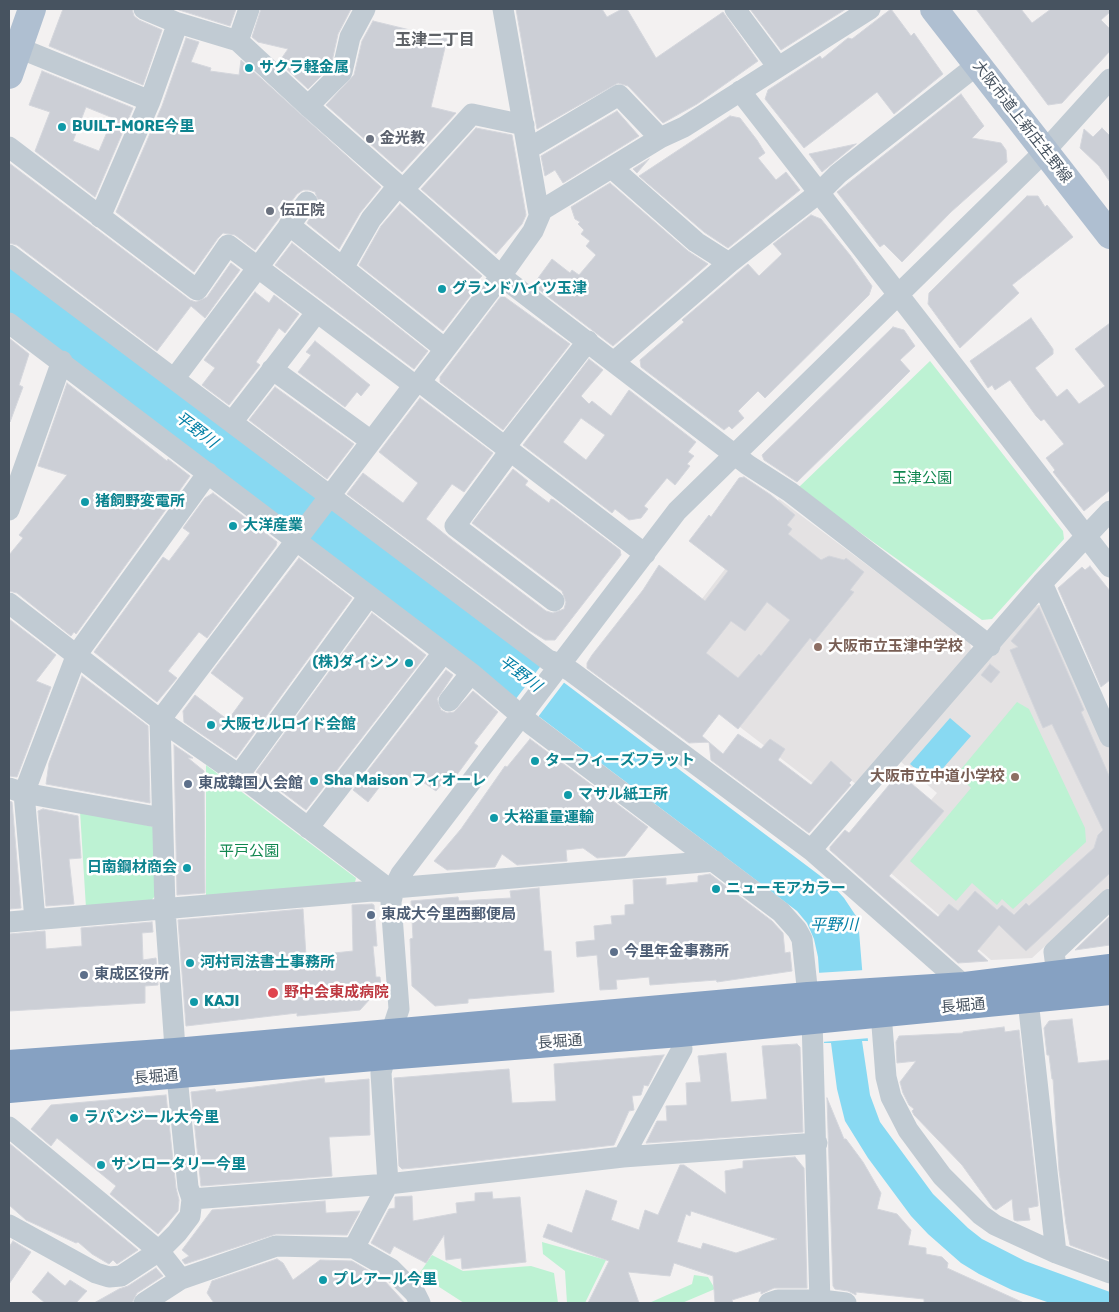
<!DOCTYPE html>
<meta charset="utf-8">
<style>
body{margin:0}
#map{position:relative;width:1119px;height:1312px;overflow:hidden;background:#f3f1f1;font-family:Rubik,sans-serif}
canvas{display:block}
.frame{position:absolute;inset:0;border:10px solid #475360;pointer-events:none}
</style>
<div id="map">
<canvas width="1119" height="1312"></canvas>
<div class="frame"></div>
</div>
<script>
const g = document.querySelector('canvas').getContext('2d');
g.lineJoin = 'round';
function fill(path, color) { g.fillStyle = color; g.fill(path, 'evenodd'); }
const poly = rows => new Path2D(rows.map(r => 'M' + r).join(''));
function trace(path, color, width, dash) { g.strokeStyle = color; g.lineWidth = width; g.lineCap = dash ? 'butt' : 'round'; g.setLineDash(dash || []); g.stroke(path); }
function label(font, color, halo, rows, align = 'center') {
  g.font = font + ' Rubik,"Noto Sans JP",sans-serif'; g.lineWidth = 5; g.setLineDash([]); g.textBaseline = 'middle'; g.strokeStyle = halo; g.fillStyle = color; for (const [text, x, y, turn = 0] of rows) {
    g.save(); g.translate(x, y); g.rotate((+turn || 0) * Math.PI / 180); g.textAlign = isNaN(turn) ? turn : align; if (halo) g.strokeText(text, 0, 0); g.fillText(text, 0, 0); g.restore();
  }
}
fill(poly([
 [779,499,970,642,971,651,856,784,838,771,822,790,654,661],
 [1044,604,1110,750,1110,887,1032,958,991,960,878,862,937,793,900,761,1034,606]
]), '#e4e2e3');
fill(poly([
 [930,361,1063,531,1064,539,992,619,982,620,798,488],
 [1017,702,1029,709,1085,828,1086,842,1013,909,1002,899,997,905,972,883,956,901,910,861,971,788,957,774],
 [206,765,356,878,354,887,206,899],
 [80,811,154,827,155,896,149,903,86,908],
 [542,1242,606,1260,585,1303,567,1303,565,1271,543,1254],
 [432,1255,463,1271,531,1266,554,1273,558,1303,464,1303,419,1274],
 [694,1275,708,1277,715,1289,682,1303,649,1303,692,1284]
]), '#bdf2d3');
fill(poly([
 [9,264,831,884,844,898,858,919,868,1041,862,1041,870,1095,880,1122,933,1194,968,1228,982,1239,1025,1261,1110,1292,1110,1303,1050,1303,1012,1290,979,1274,961,1263,928,1234,911,1216,868,1158,845,1121,837,1089,831,1043,824,1043,818,957,814,939,807,923,797,911,9,317],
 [950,718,971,736,931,782,910,764]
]), '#88d9f2');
fill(poly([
 [543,663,566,680,538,717,515,700],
 [865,970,870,1038,822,1042,816,973]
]), '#f3f1f1');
const building = poly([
 [63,9,132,9,134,16,139,20,162,30,143,85,49,46,63,9],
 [176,9,236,9,230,26,176,9],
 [261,9,351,9,338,34,331,66,308,89,279,62,288,49,258,42,252,37,261,9],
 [516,9,602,9,607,17,622,9,627,9,656,58,723,12,758,61,697,104,663,123,628,86,618,83,537,129,516,9],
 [750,9,846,9,781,50,750,9],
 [891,9,911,36,914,33,943,74,894,114,877,92,804,148,765,99,768,90,820,56,822,59,848,38,852,39,891,9],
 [976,9,1021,9,1032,23,1051,9,1110,9,1110,12,1101,20,1110,29,1110,51,1062,103,1048,105,976,9],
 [373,21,447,39,431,107,456,113,402,172,326,105,354,75,362,41,373,21],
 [186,38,199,42,191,62,211,68,210,71,239,75,241,60,381,187,360,213,339,249,307,223,319,203,315,192,309,190,303,190,297,194,255,250,235,235,223,233,218,238,194,272,116,212,162,106,186,38],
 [42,71,133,108,95,197,35,151,50,112,29,105,42,71],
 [86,107,113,118,99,151,73,141,86,107],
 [961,94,984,126,972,138,1001,143,1006,150,1007,162,951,212,902,262,884,244,880,247,837,192,961,94],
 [617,111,639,136,563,183,555,170,545,176,541,156,617,111],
 [730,116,740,118,757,140,765,153,758,158,776,180,786,172,800,190,728,248,704,232,639,176,730,116],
 [476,128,512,135,526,215,522,224,496,254,421,189,476,128],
 [1102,128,1110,136,1110,182,1099,166,1080,148,1084,129,1093,137,1102,128],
 [856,144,822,172,809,154,856,144],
 [649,159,637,173,633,169,649,159],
 [9,163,190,300,196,302,207,297,231,263,240,270,205,318,191,306,157,351,17,245,9,243,9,163],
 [610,183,688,251,708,264,613,346,533,285,552,259,570,273,572,270,579,275,596,255,586,246,590,241,581,234,584,230,578,224,580,222,575,219,571,207,610,183],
 [1027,196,1038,196,1045,207,1047,205,1073,237,1012,285,1019,293,960,348,928,304,929,293,1027,196],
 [400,204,482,276,474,284,477,287,443,331,359,265,381,226,400,204],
 [811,215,821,219,850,255,872,286,869,295,765,398,758,391,738,411,744,418,732,429,729,426,724,430,641,367,640,360,684,322,682,320,748,264,759,276,782,254,773,244,811,215],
 [292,243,428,351,414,369,275,265,292,243],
 [255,292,269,303,274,295,299,314,285,333,279,328,256,362,260,365,229,405,202,385,215,368,204,360,255,292],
 [502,295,570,344,503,430,440,382,440,377,502,295],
 [1031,318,1053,349,1053,354,1035,368,1057,397,1067,389,1079,404,1105,386,1075,349,1110,323,1110,490,1084,511,1053,472,1055,470,1046,458,1064,444,1044,419,1041,421,1036,416,1010,380,995,390,992,385,988,388,970,361,1031,318],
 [893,327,904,330,915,346,900,360,910,371,890,391,797,482,764,460,762,455,893,327],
 [9,338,29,354,19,385,23,387,10,422,9,338],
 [315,341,370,385,361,396,357,392,345,407,298,372,311,355,306,352,315,341],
 [589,359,603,370,581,396,589,404,592,401,611,416,629,390,696,442,688,452,694,456,687,464,690,466,675,485,667,478,644,506,648,509,641,518,629,520,615,509,612,513,523,445,589,359],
 [581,418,605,435,586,460,563,442,581,418],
 [67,383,167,461,168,459,190,476,76,634,74,632,71,636,17,593,9,591,9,555,23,538,19,535,67,475,38,466,67,383],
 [275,387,354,444,327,479,249,420,275,387],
 [420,398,493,453,464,492,452,484,426,519,452,540,546,611,553,613,564,609,566,602,562,591,472,523,513,469,528,481,525,485,549,503,551,499,554,500,620,550,621,555,555,640,545,640,529,630,347,494,363,473,403,503,418,483,379,452,420,398],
 [744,477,771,495,795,515,787,525,792,529,788,534,821,560,829,556,844,560,846,558,864,572,850,590,854,592,814,642,810,638,738,729,719,714,702,736,723,754,738,734,761,749,770,739,785,749,778,760,811,785,831,761,852,780,849,783,851,785,809,833,711,760,709,742,689,743,587,668,587,663,592,655,643,590,659,565,705,601,728,571,689,541,709,515,711,517,739,478,744,477],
 [767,602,790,620,761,656,759,654,738,678,706,653,731,621,745,631,767,602],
 [213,493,277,542,276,546,207,638,199,632,168,671,177,678,157,702,94,652,163,557,169,561,190,533,183,528,205,498,213,493],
 [299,558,352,598,236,758,184,722,183,711,195,695,228,720,244,698,211,673,299,558],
 [1090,566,1110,591,1110,680,1101,687,1058,588,1082,567,1085,570,1090,566],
 [1039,607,1081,703,1084,710,1081,712,1110,778,1110,873,1026,951,999,925,977,951,988,961,958,963,830,850,830,847,845,830,849,833,899,773,944,811,889,876,938,917,949,904,958,911,975,891,997,910,1002,905,1014,915,1026,903,1029,906,1094,848,1098,835,1103,830,1052,724,1043,728,1010,650,1018,647,1011,641,1039,607],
 [372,613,426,655,306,810,256,772,372,613],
 [9,619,56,655,36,681,51,687,17,777,9,776,9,619],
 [990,664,1000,672,991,683,981,675,990,664],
 [446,670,453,675,437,699,441,710,447,713,454,712,473,691,498,712,474,743,478,746,456,776,452,772,436,791,414,776,402,781,390,782,386,788,381,785,368,802,353,790,446,670],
 [82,676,148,726,150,803,46,784,49,763,82,676],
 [530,739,648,827,625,856,597,858,583,848,566,850,567,861,517,865,502,854,495,867,447,870,434,861,461,829,505,766,507,767,530,739],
 [174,745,193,758,188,758,204,771,205,893,177,895,174,745],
 [9,801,12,802,21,908,10,909,9,801],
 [43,809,78,816,81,858,69,859,74,904,46,906,38,811,43,809],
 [710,874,772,921,783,933,785,953,790,952,792,971,717,982,716,980,650,985,649,977,616,980,617,989,600,990,597,955,577,957,576,942,595,940,594,926,612,924,611,916,625,915,625,905,634,904,633,880,666,878,666,885,698,882,698,876,710,874],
 [539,888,544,951,551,951,554,992,468,999,468,1003,435,1006,412,986,410,939,413,938,411,901,458,897,459,901,511,898,510,891,539,888],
 [372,904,374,905,377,946,373,946,376,977,380,977,381,987,360,1010,297,1016,297,1013,186,1026,178,920,303,909,306,956,353,951,352,905,372,904],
 [1110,916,1110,945,1075,950,1110,916],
 [152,922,153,932,142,933,143,960,156,958,158,985,145,986,145,1003,9,1011,9,934,45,931,46,949,82,946,81,928,152,922],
 [1072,1019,1078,1063,1110,1060,1110,1260,1070,1245,1066,1224,1059,1170,1053,1079,1052,1079,1049,1055,1047,1055,1044,1028,1049,1021,1072,1019],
 [1004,1027,1005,1032,1019,1030,1038,1202,1038,1206,1028,1208,1030,1220,1017,1221,1014,1220,1012,1199,996,1210,993,1208,962,1165,914,1115,912,1111,914,1109,909,1105,903,1093,900,1082,916,1061,897,1063,896,1042,899,1036,963,1033,963,1032,1004,1027],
 [797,1044,800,1047,803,1132,646,1143,657,1121,667,1121,666,1106,687,1105,686,1083,701,1082,698,1056,726,1053,731,1102,767,1099,762,1046,797,1044],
 [664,1055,648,1086,644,1085,641,1095,632,1096,634,1110,629,1111,614,1145,425,1167,402,1169,399,1166,394,1078,509,1069,512,1103,556,1101,554,1064,664,1055],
 [324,1078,325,1083,369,1079,370,1135,329,1137,332,1176,201,1186,191,1092,215,1089,216,1092,324,1078],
 [166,1095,176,1188,179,1200,178,1211,158,1234,110,1194,116,1186,57,1138,51,1146,31,1129,51,1105,166,1095],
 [827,1098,844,1139,846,1139,863,1162,881,1193,877,1209,897,1214,911,1230,908,1245,926,1248,926,1254,942,1257,948,1263,947,1268,1024,1303,924,1303,924,1299,856,1292,856,1295,848,1291,835,1289,833,1286,827,1098],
 [9,1143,138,1250,117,1264,113,1260,109,1264,92,1254,78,1242,76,1243,26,1220,9,1205,9,1143],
 [795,1157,804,1168,807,1288,774,1288,761,1294,761,1291,732,1300,733,1303,715,1303,713,1276,674,1263,670,1276,628,1272,639,1303,588,1303,609,1261,543,1237,548,1224,572,1233,586,1190,617,1201,611,1220,639,1230,645,1210,658,1215,680,1165,684,1165,726,1194,725,1171,743,1168,743,1161,795,1157],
 [691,1211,777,1239,736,1253,703,1243,701,1249,677,1242,686,1214,690,1216,691,1211],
 [492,1192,493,1199,520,1197,526,1262,462,1269,461,1258,446,1260,444,1235,426,1263,394,1246,390,1254,371,1243,389,1209,395,1208,395,1197,412,1196,413,1221,457,1213,456,1203,475,1201,475,1193,492,1192],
 [325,1201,326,1213,360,1211,347,1235,276,1234,185,1264,182,1260,189,1256,182,1250,212,1210,325,1201],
 [13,1241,31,1252,9,1284,9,1247,13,1241],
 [277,1259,283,1263,293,1280,320,1260,352,1261,383,1279,405,1303,214,1303,207,1293,212,1281,277,1259],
 [156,1268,163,1276,137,1293,132,1303,94,1303,119,1289,128,1286,156,1268],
 [48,1272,65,1286,70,1280,87,1291,76,1303,45,1303,32,1292,48,1272]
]);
fill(building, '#cccfd6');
trace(building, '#d4d6dc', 1);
trace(poly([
 [144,9,175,22,238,41,308,106,501,276,748,465,790,492,990,646],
 [503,9,539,214],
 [735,9,778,67],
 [238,41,249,9],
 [19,48,150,101],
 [740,91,1110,567],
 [308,106,342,72,350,37,365,9],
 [9,147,197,290,228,245,414,385],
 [528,149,619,95,660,138],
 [612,168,696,242,729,263],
 [403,190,472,114,524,125],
 [100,217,150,101,176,28,175,22],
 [289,225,445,349],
 [9,255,548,660,560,664,572,672,811,850,965,986],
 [343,268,371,219,398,186],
 [9,323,471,673,531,724,781,912,797,930,802,939,808,996],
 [615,361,729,263,820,192,838,174,977,65],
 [272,369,371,441],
 [174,379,307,202],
 [420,382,645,554],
 [232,422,317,312],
 [505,447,588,341],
 [510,451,455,526,554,601],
 [9,510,62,361],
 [1042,583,1110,737],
 [9,603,160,720,239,775,393,892],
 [449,701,471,673],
 [239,775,369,596],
 [9,788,24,793,162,818],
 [308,828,443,653],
 [811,850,1042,583,1110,511],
 [394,888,715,861],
 [35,920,24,793,77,654,208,473],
 [9,922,372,891,393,892],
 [1057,975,1054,952,1110,899],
 [1028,1000,1056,1253],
 [881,1013,886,1077,891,1097,908,1130,942,1176,981,1215,995,1225,1056,1253,1110,1273],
 [812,1019,820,1303],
 [9,1127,159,1251,181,1279],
 [623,1157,682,1049,678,1018],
 [192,1199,388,1184,623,1157,817,1143],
 [9,1225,96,1273,109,1277,121,1276,159,1251,177,1233,190,1216,192,1199,188,1187,177,1076,165,909,160,720,414,385,420,382,501,276,533,231,542,210,660,138,684,127,870,9],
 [354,1248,388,1184,381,1073,391,1033,399,1009,391,902,394,888,401,874,677,511,1044,152,1110,79],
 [144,1303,181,1279,276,1246,354,1248,391,1269,415,1293,420,1303],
 [769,1303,778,1300,821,1300,846,1303]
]), '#c1cbd3', 21);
trace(poly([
 [934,9,1110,235],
 [9,75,32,9]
]), '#afbfd1', 28);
trace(poly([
 [9,1064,175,1052,808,996,965,986,1110,968],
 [9,1089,385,1056,680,1033,1110,991]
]), '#86a1c2', 28);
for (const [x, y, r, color] of [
 [249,68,5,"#0f9aa8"],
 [62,127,5,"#0f9aa8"],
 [370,139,5,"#6b7280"],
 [270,211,5,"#6b7280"],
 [442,289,5,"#0f9aa8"],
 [85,502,5,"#0f9aa8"],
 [233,526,5,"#0f9aa8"],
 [818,647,5,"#8d6e63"],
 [409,663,5,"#0f9aa8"],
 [211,725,5,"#0f9aa8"],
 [535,761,5,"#0f9aa8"],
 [1015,777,5,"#8d6e63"],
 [314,781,5,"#0f9aa8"],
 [188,784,5,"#5c6f8a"],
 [568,795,5,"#0f9aa8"],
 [494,818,5,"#0f9aa8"],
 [187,868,5,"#0f9aa8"],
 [716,889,5,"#0f9aa8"],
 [371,915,5,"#5c6f8a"],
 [614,952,5,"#5c6f8a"],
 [190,963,5,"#0f9aa8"],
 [84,975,5,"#5c6f8a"],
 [273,993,6,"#e0444e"],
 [194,1002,5,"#0f9aa8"],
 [74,1118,5,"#0f9aa8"],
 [101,1165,5,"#0f9aa8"],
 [323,1280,5,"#0f9aa8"]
]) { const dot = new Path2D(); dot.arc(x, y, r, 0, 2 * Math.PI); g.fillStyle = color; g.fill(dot); trace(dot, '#fff', 2); }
label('bold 15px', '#0d838f', '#fff', [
 ["サクラ軽金属",259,68],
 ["BUILT-MORE今里",72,127],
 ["グランドハイツ玉津",452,289],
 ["猪飼野変電所",95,502],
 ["大洋産業",243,526],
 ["(株)ダイシン",399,663,"right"],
 ["大阪セルロイド会館",221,725],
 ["ターフィーズフラット",545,761],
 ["Sha Maison フィオーレ",324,781],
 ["マサル紙工所",578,795],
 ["大裕重量運輸",504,818],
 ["日南鋼材商会",177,868,"right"],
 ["ニューモアカラー",726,889],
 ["河村司法書士事務所",200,963],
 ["KAJI",204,1002],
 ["ラパンジール大今里",84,1118],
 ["サンロータリー今里",111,1165],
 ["プレアール今里",333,1280]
], 'left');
label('15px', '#475360', '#fff', [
 ["大阪市道上新庄生野線",1022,122,52],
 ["長堀通",963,1006,-5],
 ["長堀通",560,1042,-4],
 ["長堀通",156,1077,-5]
]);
label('bold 15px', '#5b616d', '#fff', [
 ["金光教",380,139],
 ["伝正院",280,211]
], 'left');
label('15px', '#128750', '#fff', [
 ["玉津公園",922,479],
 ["平戸公園",249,852]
]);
label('bold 15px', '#785e54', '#fff', [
 ["大阪市立玉津中学校",828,647],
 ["大阪市立中道小学校",1005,777,"right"]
], 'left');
label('bold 15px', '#4e5e75', '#fff', [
 ["東成韓国人会館",198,784],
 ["東成大今里西郵便局",381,915],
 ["今里年金事務所",624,952],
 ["東成区役所",94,975]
], 'left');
label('bold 15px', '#be3a42', '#fff', [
 ["野中会東成病院",284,993]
], 'left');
label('bold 16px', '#5d6166', '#fff', [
 ["玉津二丁目",435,40]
]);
label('italic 16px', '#0480a6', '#fff', [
 ["平野川",196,430,37],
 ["平野川",520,674,37],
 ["平野川",834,925]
]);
</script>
